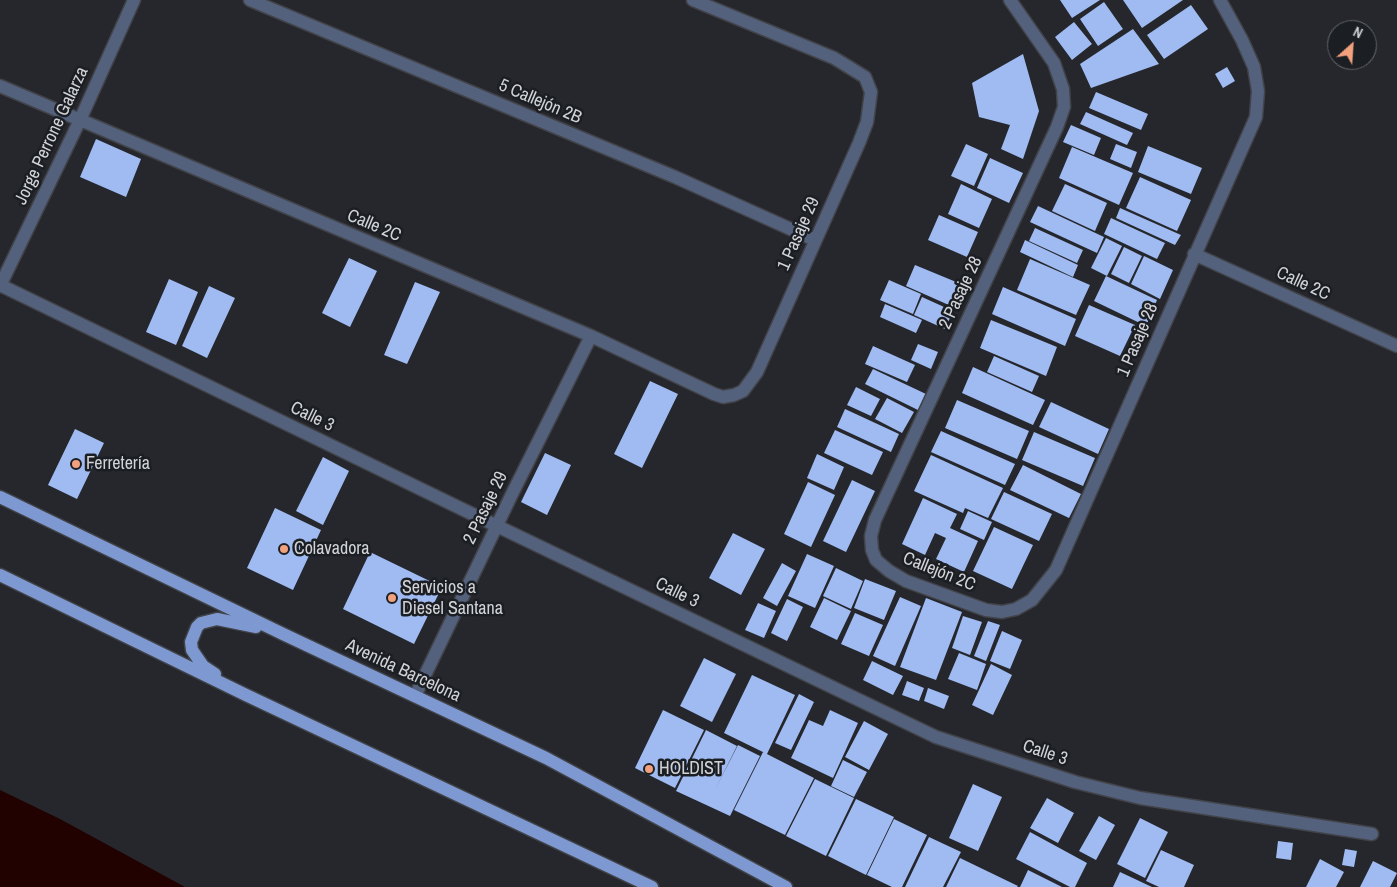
<!DOCTYPE html>
<meta charset="utf-8">
<style>
body{margin:0}
#map{position:relative;width:1397px;height:887px;overflow:hidden;background:#25272d;font-family:"Archivo Narrow",sans-serif}
canvas{display:block}
.north{position:absolute;left:1327px;top:20px;width:50px;height:50px;box-sizing:border-box;background:#1b1e23;border:1px solid #64666b;border-radius:50%;rotate:26deg;font-size:14px;font-weight:700;line-height:20px;text-align:center;color:#d1d3d7}
.north::after{content:'';display:block;margin:auto;width:18px;height:22px;background:#f1a17d;clip-path:polygon(50% 0,100% 100%,50% 72%,0 100%)}
</style>
<div id="map">
<canvas width="1397" height="887"></canvas>
<div class="north">N</div>
</div>
<script>
const g = document.querySelector('canvas').getContext('2d');
g.lineJoin = 'round';
function fill(path, color) { g.fillStyle = color; g.fill(path, 'evenodd'); }
const poly = rows => new Path2D(rows.map(r => 'M' + r).join(''));
function trace(path, color, width, dash) { g.strokeStyle = color; g.lineWidth = width; g.lineCap = dash ? 'butt' : 'round'; g.setLineDash(dash || []); g.stroke(path); }
function label(font, color, halo, rows, align = 'center') {
  g.font = font + ' "Archivo Narrow",sans-serif'; g.lineWidth = 5; g.setLineDash([]); g.textBaseline = 'middle'; g.strokeStyle = halo; g.fillStyle = color; for (const [text, x, y, turn = 0] of rows) {
    g.save(); g.translate(x, y); g.rotate((+turn || 0) * Math.PI / 180); g.textAlign = isNaN(turn) ? turn : align; if (halo) g.strokeText(text, 0, 0); g.fillText(text, 0, 0); g.restore();
  }
}
fill(poly([
 [0,790,60,819,185,887,0,887]
]), '#220200');
fill(poly([
 [1060,0,1100,0,1072,18],
 [1123,0,1183,0,1142,28],
 [1104,2,1123,29,1098,46,1080,19],
 [1191,5,1208,29,1164,59,1147,35],
 [1074,22,1092,44,1072,60,1055,37],
 [1133,29,1159,64,1091,88,1080,64],
 [1023,54,1039,111,1023,159,1001,149,1010,125,979,117,972,83],
 [1227,67,1235,81,1223,88,1215,74],
 [1096,92,1148,114,1141,130,1089,108],
 [1086,112,1133,133,1127,145,1080,124],
 [1071,125,1101,138,1094,155,1063,142],
 [96,139,141,159,126,197,80,177],
 [966,144,988,154,974,186,951,176],
 [1116,144,1137,152,1131,168,1110,159],
 [1148,146,1202,168,1191,194,1138,172],
 [1072,147,1133,173,1119,205,1059,178],
 [990,158,1023,173,1009,203,977,188],
 [1140,177,1191,200,1177,231,1126,208],
 [961,184,992,199,979,228,948,214],
 [1065,184,1107,203,1095,231,1052,211],
 [1038,206,1104,237,1097,253,1030,222],
 [1120,208,1181,235,1175,245,1116,218],
 [939,215,978,232,967,257,928,240],
 [1111,218,1165,243,1157,259,1104,234],
 [1035,228,1083,250,1077,263,1029,241],
 [1106,238,1122,246,1107,276,1091,268],
 [1025,240,1078,265,1073,277,1020,252],
 [1124,247,1142,256,1129,283,1111,274],
 [1144,256,1173,270,1160,299,1131,284],
 [349,258,377,271,350,327,322,313],
 [1030,259,1090,285,1076,315,1017,290],
 [915,265,961,284,951,306,906,286],
 [1106,276,1157,300,1146,326,1094,301],
 [169,279,198,292,176,345,146,332],
 [889,280,921,294,913,314,880,300],
 [415,282,440,292,407,364,384,355],
 [209,286,235,298,207,358,182,346],
 [1003,287,1076,319,1065,346,992,314],
 [922,297,953,311,945,329,914,315],
 [885,304,922,320,916,333,880,317],
 [1089,305,1135,325,1120,356,1075,336],
 [991,320,1057,347,1046,376,980,348],
 [918,344,938,352,931,369,911,360],
 [873,346,915,365,907,382,865,364],
 [994,356,1039,376,1032,392,987,372],
 [973,367,1045,400,1033,425,962,393],
 [873,369,926,394,918,410,865,384],
 [650,381,678,394,642,468,614,454],
 [856,387,880,399,871,416,847,405],
 [887,398,914,412,902,433,875,419],
 [957,400,1029,431,1017,459,945,428],
 [1051,402,1109,429,1098,454,1039,427],
 [845,409,899,434,891,452,837,427],
 [75,429,104,443,77,499,48,485],
 [835,430,883,452,872,475,824,453],
 [941,431,1015,464,1005,485,931,452],
 [1034,432,1095,458,1083,486,1022,460],
 [545,453,571,465,547,515,521,502],
 [817,454,844,467,834,490,807,478],
 [931,455,1003,488,988,518,965,508,963,513,914,491],
 [323,457,349,471,323,525,296,511],
 [1023,465,1081,494,1069,518,1010,490],
 [852,480,875,491,846,552,823,541],
 [808,482,835,495,811,547,784,534],
 [1004,492,1052,514,1039,541,991,519],
 [923,498,957,514,950,528,978,541,964,572,936,559,946,538,935,533,925,555,902,544],
 [275,508,321,530,293,590,247,568],
 [968,511,992,522,984,540,960,529],
 [994,527,1033,545,1012,589,973,571],
 [733,533,765,549,741,595,709,578],
 [370,552,442,587,414,644,343,609],
 [807,554,834,566,815,608,788,596],
 [782,563,796,571,777,606,763,598],
 [836,568,863,581,851,609,823,596],
 [865,579,896,591,884,620,854,608],
 [900,597,921,606,895,666,873,656],
 [824,598,851,611,837,640,810,627],
 [926,598,962,612,936,680,900,667],
 [787,599,803,607,787,641,771,633],
 [758,603,776,611,764,638,745,630],
 [855,613,883,625,869,656,841,644],
 [963,616,982,622,970,655,952,648],
 [988,621,1000,625,986,661,974,656],
 [1002,631,1022,640,1010,669,990,661],
 [959,653,986,664,977,690,948,679],
 [704,658,736,674,712,722,680,706],
 [872,661,903,676,893,695,863,680],
 [991,664,1012,675,993,715,972,705],
 [752,675,795,695,767,754,724,733],
 [907,681,924,688,919,701,902,695],
 [928,688,949,696,944,709,924,701],
 [799,694,814,702,791,750,775,743],
 [663,710,704,730,675,788,635,768],
 [830,710,858,723,833,778,791,758,809,720,823,726],
 [864,721,888,734,869,770,845,757],
 [706,730,737,746,716,788,738,745,760,756,730,816,676,791],
 [763,752,814,778,785,835,734,810],
 [843,760,867,772,854,797,831,786],
 [815,779,854,798,826,856,786,836],
 [973,784,1002,797,978,851,949,838],
 [1047,798,1074,813,1058,843,1030,828],
 [856,799,894,817,866,875,828,856],
 [1099,816,1115,825,1096,860,1079,851],
 [1140,818,1168,832,1145,878,1117,864],
 [894,819,927,835,902,887,892,887,867,875],
 [1030,832,1087,863,1075,887,1070,887,1016,859],
 [929,837,961,852,943,887,905,887],
 [1278,841,1293,843,1291,860,1276,858],
 [1345,849,1357,851,1354,867,1342,865],
 [1161,850,1194,865,1184,887,1159,887,1146,881],
 [960,858,1018,886,1017,887,946,887],
 [1320,859,1344,872,1336,887,1306,887],
 [1373,861,1397,873,1390,887,1360,887],
 [1028,870,1062,887,1020,887],
 [1120,872,1152,887,1113,887]
]), '#9fbbf2');
const minor = poly([
 [250,0,675,177,815,240],
 [1010,0,1054,63,1063,89,1064,107,1057,127,875,520,871,536,872,550,876,560,889,571,906,581,986,610,1002,612,1016,609,1032,600,1056,570,1256,117,1258,91,1254,67,1242,40,1220,0],
 [0,86,591,336,714,394,723,397,734,395,743,391,757,372,859,143,867,122,871,92,865,77,834,58,693,0],
 [1194,254,1397,346],
 [0,285,497,526,936,737,1075,782,1140,798,1372,834],
 [0,286,80,120,134,0],
 [415,696,512,494,591,336]
]);
const major = poly([
 [0,497,283,634,546,758,786,887],
 [0,575,246,695,652,887],
 [215,674,203,666,192,650,191,642,197,627,201,623,217,619,256,627]
]);
trace(minor, '#414348', 15);
trace(major, '#414348', 15);
trace(minor, '#53617d', 12);
trace(major, '#7e99d2', 12);
for (const [x, y, r, color] of [
 [76,464,5,"#f1a17d"],
 [284,549,5,"#f1a17d"],
 [392,598,5,"#f1a17d"],
 [649,769,5,"#f1a17d"]
]) { const dot = new Path2D(); dot.arc(x, y, r, 0, 2 * Math.PI); g.fillStyle = color; g.fill(dot); trace(dot, '#1b1e23', 2); }
label('18px', '#d1d3d7', '#1b1e23', [
 ["5 Callejón 2B",540,102,23],
 ["Jorge Perrone Galarza",52,136,-65],
 ["Calle 2C",374,226,23],
 ["1 Pasaje 29",799,234,-66],
 ["Calle 2C",1303,284,25],
 ["2 Pasaje 28",961,293,-65],
 ["1 Pasaje 28",1138,340,-67],
 ["Calle 3",312,417,26],
 ["2 Pasaje 29",486,508,-64],
 ["Callejón 2C",939,572,22],
 ["Calle 3",677,593,26],
 ["Avenida Barcelona",403,671,25],
 ["Calle 3",1045,753,18]
]);
label('18px', '#d1d3d7', '#1b1e23', [
 ["Ferretería",86,464],
 ["Colavadora",294,549],
 ["Servicios a",402,588],
 ["Diesel Santana",402,609],
 ["HOLDIST",659,769]
], 'left');
</script>
